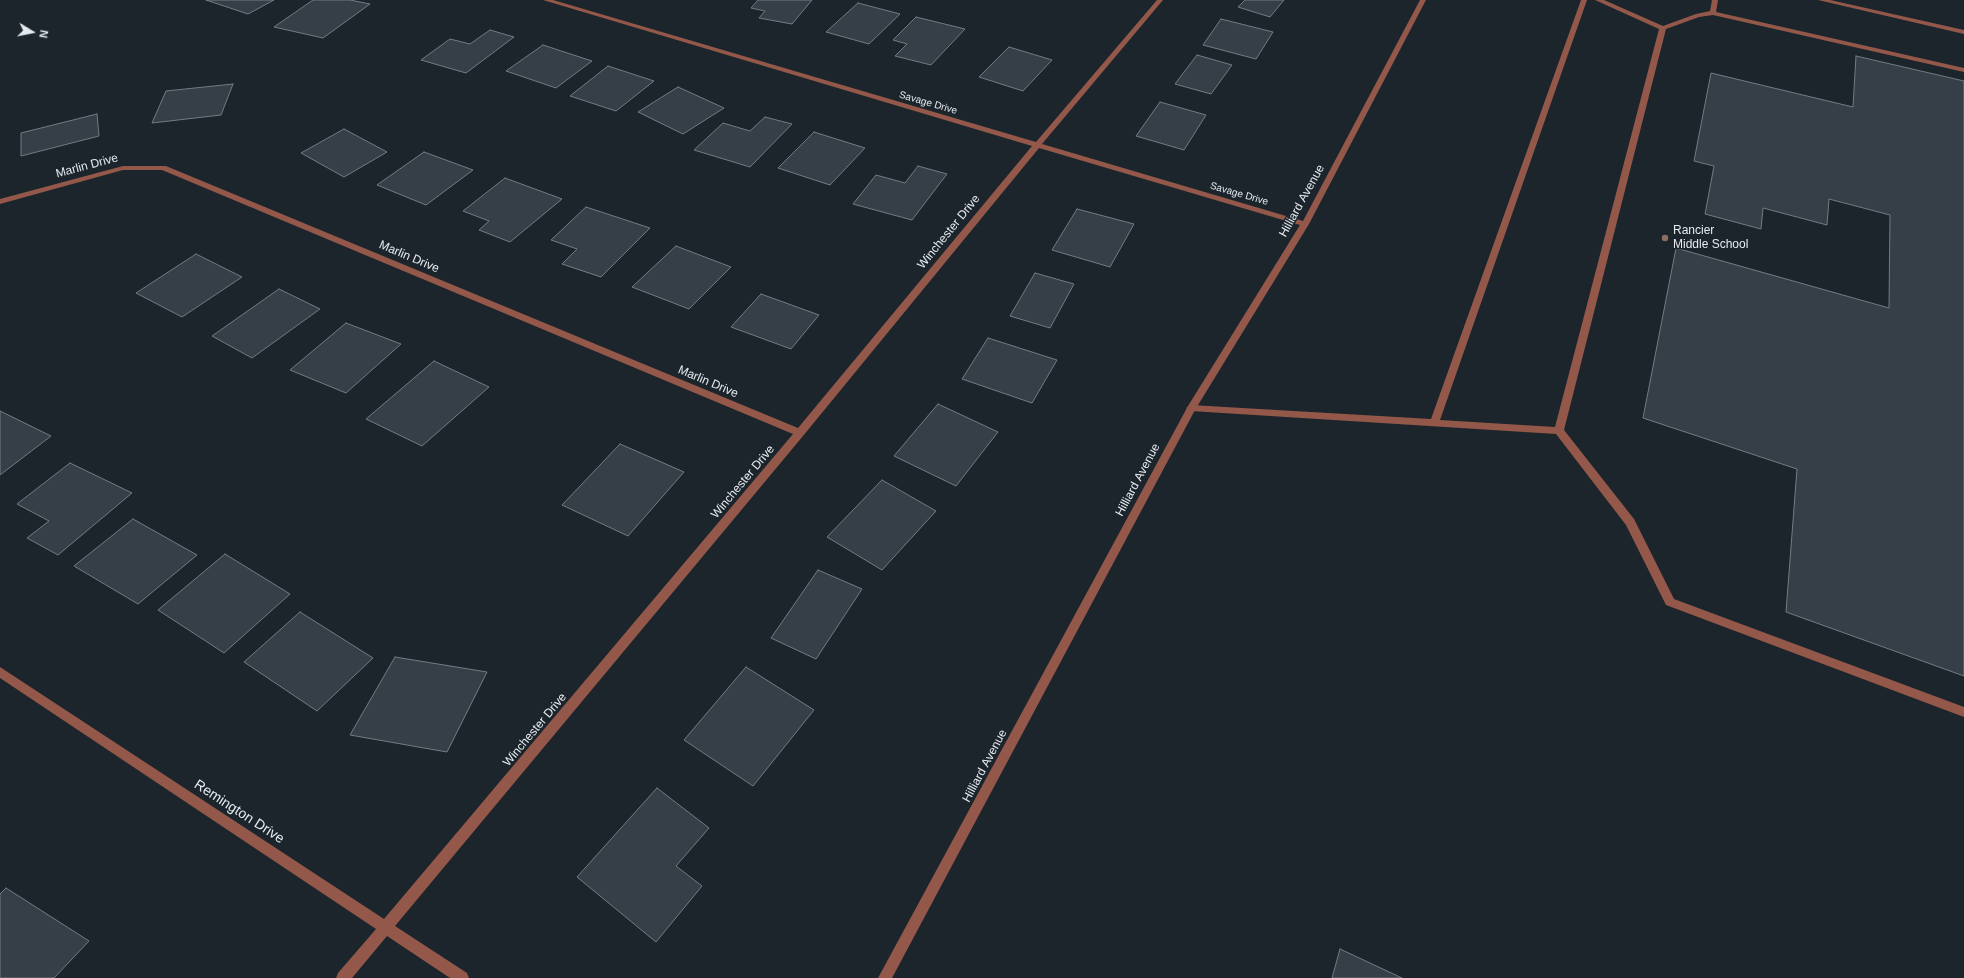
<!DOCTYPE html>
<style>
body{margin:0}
#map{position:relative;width:1964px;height:978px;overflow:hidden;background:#1c252c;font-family:Helvetica,sans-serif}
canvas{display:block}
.north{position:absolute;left:12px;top:12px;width:40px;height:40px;-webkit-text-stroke:3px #1c252c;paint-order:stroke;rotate:100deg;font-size:11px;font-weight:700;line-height:16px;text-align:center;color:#e5eaef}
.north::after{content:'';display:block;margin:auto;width:14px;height:18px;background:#e5eaef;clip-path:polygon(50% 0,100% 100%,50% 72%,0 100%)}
</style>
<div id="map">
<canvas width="1964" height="978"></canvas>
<div class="north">N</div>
</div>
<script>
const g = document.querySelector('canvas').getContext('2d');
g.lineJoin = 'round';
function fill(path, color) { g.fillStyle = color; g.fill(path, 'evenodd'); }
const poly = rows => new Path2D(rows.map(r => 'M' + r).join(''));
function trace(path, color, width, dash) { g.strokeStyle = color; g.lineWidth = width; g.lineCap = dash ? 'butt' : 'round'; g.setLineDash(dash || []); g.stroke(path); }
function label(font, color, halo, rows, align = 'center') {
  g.font = font + ' Helvetica,sans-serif'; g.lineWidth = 3; g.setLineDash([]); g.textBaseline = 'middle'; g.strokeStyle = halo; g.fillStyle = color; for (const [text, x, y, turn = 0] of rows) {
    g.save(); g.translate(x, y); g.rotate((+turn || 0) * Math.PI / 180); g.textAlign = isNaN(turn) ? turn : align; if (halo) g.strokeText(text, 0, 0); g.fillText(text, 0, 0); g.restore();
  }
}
const building = poly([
 [206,0,274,0,248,14,206,0],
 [313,0,350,0,370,4,323,38,274,27,313,0],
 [758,0,812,0,792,24,759,18,765,11,751,8,758,0],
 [1245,0,1284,0,1270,17,1238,7,1245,0],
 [858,3,900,14,869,44,826,32,858,3],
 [916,17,965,29,931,65,895,56,907,44,893,40,916,17],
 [1221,19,1273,32,1256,59,1203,45,1221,19],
 [490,30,514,37,466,73,421,60,450,39,470,44,490,30],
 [543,45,592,61,556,88,506,71,543,45],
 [1009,47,1052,60,1023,91,979,77,1009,47],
 [1197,55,1232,65,1211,94,1175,84,1197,55],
 [1856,56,1964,81,1964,676,1786,612,1797,469,1643,418,1676,248,1889,308,1890,215,1829,199,1827,225,1763,208,1761,229,1705,214,1714,166,1694,161,1711,73,1853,107,1856,56],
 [608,66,654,81,616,111,570,96,608,66],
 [233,84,221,115,152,123,166,91,233,84],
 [678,87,724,108,683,134,638,112,678,87],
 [1160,102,1206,115,1184,150,1136,136,1160,102],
 [97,114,99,136,21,156,21,133,97,114],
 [765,117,792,124,750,167,694,150,723,123,750,131,765,117],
 [344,129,387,152,344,177,301,153,344,129],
 [814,132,865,148,830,185,778,168,814,132],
 [424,152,473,170,426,205,377,185,424,152],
 [918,166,947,174,912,220,853,204,876,175,905,183,918,166],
 [505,178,562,199,510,242,479,230,489,221,463,211,505,178],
 [586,207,650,228,601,277,562,264,577,249,551,240,586,207],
 [1077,209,1134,224,1110,267,1052,250,1077,209],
 [676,246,731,267,689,309,632,287,676,246],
 [196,254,242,277,182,317,136,293,196,254],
 [1035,273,1074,284,1050,328,1010,316,1035,273],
 [279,289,320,309,252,358,212,336,279,289],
 [761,294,819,315,791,349,731,327,761,294],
 [346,323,401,344,346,393,290,370,346,323],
 [988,338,1057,360,1032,403,962,379,988,338],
 [434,361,489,387,422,446,366,419,434,361],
 [938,404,998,432,956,486,894,456,938,404],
 [0,411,51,436,0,475,0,411],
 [620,444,684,472,628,536,562,505,620,444],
 [70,463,132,493,58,555,27,538,49,521,17,504,70,463],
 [882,480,936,511,882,570,827,537,882,480],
 [133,519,197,555,138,604,74,566,133,519],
 [225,554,290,594,224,653,158,610,225,554],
 [818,570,862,589,816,659,771,638,818,570],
 [300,612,373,658,317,711,244,662,300,612],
 [395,657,487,672,447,752,350,735,395,657],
 [746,667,814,710,753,786,684,740,746,667],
 [657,788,709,828,676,866,702,886,656,942,577,877,657,788],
 [6,888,89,941,54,978,0,978,0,894,6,888],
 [1340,949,1402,978,1332,978,1340,949]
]);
fill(building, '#363f47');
trace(building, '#727c85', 1);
fill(poly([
 [1581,0,1587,0,1440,420,1555,427,1659,29,1595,0,1604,0,1663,26,1696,14,1710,11,1712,0,1718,0,1716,12,1964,68,1964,72,1713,15,1699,17,1666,29,1564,430,1634,519,1674,599,1964,707,1964,717,1666,605,1626,525,1556,434,1191,411,1186,408,1191,405,1431,419,1581,0],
 [1818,0,1830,0,1964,30,1964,34,1818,0]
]), '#935849');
fill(poly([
 [543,0,553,0,1036,142,1157,0,1163,0,1042,144,1303,221,1420,0,1426,0,1309,224,1195,410,892,978,878,978,1188,406,1300,225,1039,148,803,436,395,926,467,973,469,978,450,978,387,936,352,978,336,978,338,973,376,929,0,678,0,667,384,919,793,434,162,170,123,170,0,204,0,199,123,166,166,166,798,428,1032,146,543,0]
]), '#935849');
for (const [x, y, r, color] of [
 [1665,238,4,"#8d6e63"]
]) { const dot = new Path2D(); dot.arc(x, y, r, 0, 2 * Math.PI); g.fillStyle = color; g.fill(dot); trace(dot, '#1c252c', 1.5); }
label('10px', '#e5eaef', '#1c252c', [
 ["Savage Drive",928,103,16],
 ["Savage Drive",1239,194,16]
]);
label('12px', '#e5eaef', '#1c252c', [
 ["Marlin Drive",87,166,-15],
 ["Hilliard Avenue",1302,201,-61],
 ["Winchester Drive",949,232,-51],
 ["Marlin Drive",409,257,23],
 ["Marlin Drive",708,382,23],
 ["Hilliard Avenue",1138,480,-62],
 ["Winchester Drive",743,482,-50],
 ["Winchester Drive",535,730,-50],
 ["Hilliard Avenue",985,766,-62]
]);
label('12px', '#e5eaef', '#1c252c', [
 ["Rancier",1673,231],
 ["Middle School",1673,245]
], 'left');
label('14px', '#e5eaef', '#1c252c', [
 ["Remington Drive",239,812,33]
]);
</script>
